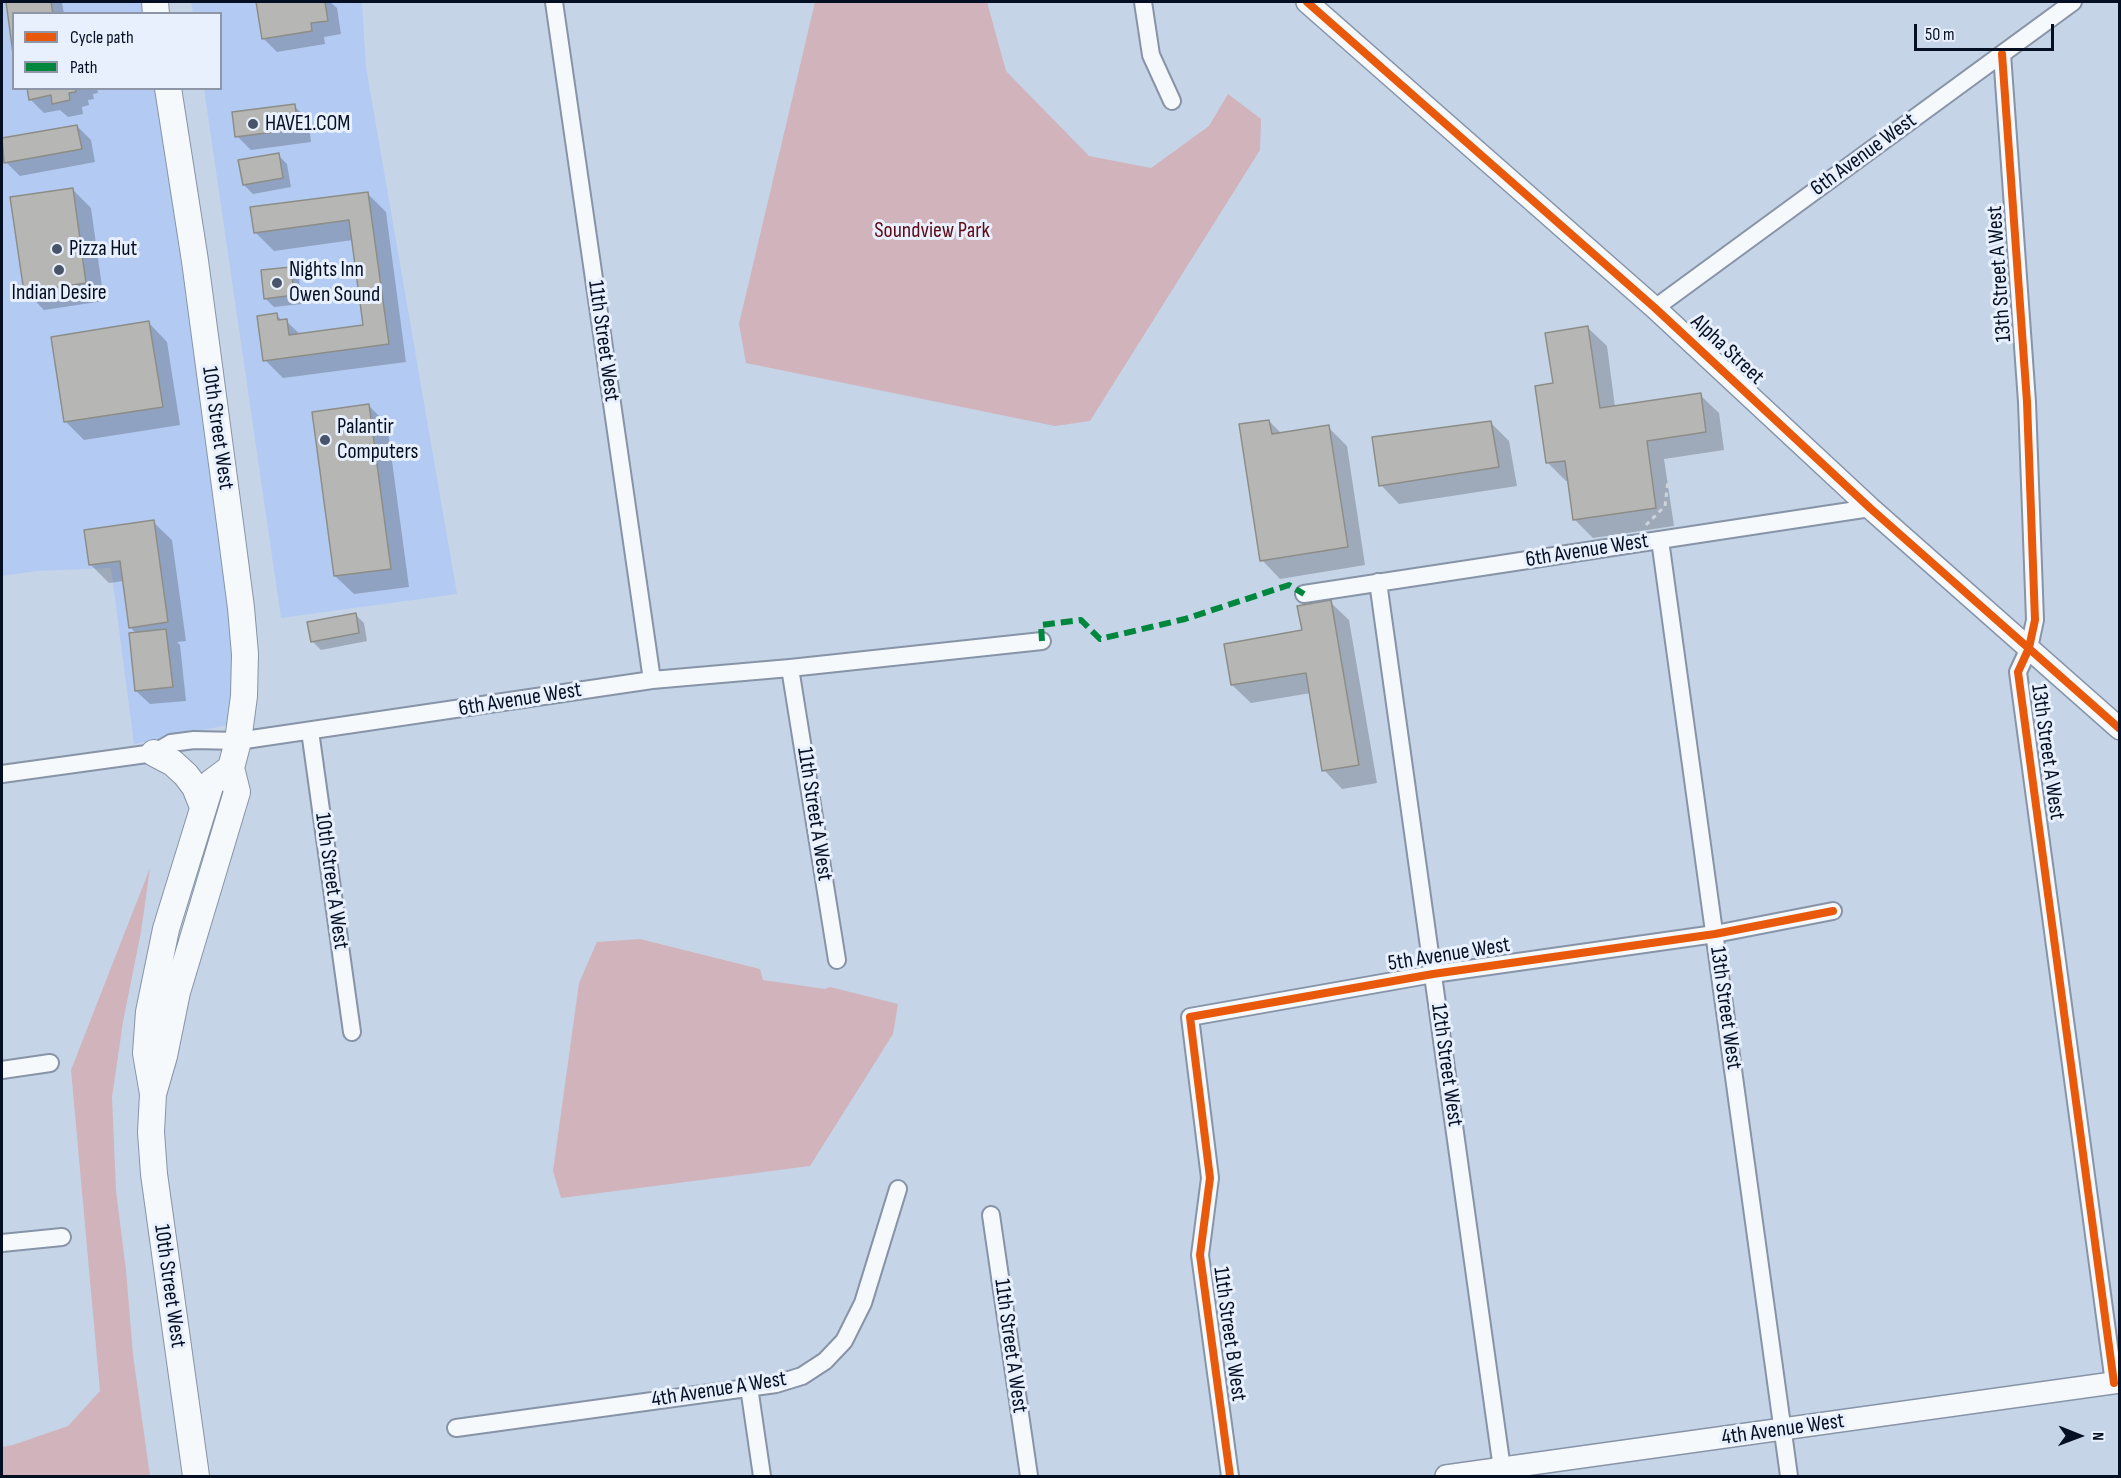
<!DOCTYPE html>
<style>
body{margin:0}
#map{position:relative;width:2121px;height:1478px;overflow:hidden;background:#c6d4e8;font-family:"Sofia Sans Condensed",sans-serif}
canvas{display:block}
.frame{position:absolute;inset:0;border:3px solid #040f24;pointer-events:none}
.legend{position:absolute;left:12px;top:12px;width:210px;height:78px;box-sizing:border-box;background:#e8f0fd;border:2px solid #8d96a6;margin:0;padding:8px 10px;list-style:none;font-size:18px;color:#040f24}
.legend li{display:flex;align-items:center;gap:12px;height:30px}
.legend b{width:30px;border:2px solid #8d96a6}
.north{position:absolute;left:2049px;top:1406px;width:60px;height:60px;-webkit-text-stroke:4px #e8f0fd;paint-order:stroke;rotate:91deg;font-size:16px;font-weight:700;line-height:24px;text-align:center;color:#040f24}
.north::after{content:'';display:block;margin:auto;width:21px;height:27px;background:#040f24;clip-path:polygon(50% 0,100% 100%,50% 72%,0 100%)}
.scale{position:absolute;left:1914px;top:24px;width:140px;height:27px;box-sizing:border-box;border:3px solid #040f24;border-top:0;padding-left:8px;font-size:18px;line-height:21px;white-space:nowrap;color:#040f24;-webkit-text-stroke:4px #e8f0fd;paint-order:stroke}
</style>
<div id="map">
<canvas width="2121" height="1478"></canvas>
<div class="frame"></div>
<ul class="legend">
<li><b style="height:8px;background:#e8590c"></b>Cycle path</li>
<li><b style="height:8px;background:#00873e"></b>Path</li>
</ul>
<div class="north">N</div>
<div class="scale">50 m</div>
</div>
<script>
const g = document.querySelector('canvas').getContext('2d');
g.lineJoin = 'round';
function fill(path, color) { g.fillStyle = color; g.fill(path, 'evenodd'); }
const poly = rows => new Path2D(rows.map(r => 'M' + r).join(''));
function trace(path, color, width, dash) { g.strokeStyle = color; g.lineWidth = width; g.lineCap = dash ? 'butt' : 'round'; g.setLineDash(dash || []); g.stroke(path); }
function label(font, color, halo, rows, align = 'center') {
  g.font = font + ' "Sofia Sans Condensed",sans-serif'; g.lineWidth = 6; g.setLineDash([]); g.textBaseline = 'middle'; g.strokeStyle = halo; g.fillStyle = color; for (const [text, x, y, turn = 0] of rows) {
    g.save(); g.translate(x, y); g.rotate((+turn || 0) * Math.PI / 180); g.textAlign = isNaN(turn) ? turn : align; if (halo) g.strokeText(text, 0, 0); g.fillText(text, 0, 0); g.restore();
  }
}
fill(poly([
 [2,2,142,2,144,13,14,14,14,88,155,89,233,609,233,724,134,744,111,568,37,571,2,576],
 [191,2,362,2,366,67,457,594,281,618,204,89,220,88,220,14,193,13]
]), '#b3cbf2');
fill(poly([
 [815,2,987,2,1006,71,1089,156,1151,168,1209,126,1228,94,1261,119,1260,150,1090,421,1055,426,746,363,739,324],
 [150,868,141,932,123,1022,112,1097,116,1191,126,1270,133,1355,150,1476,2,1476,2,1447,13,1445,68,1426,100,1391,71,1070],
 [640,939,760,969,763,980,825,989,830,987,898,1004,893,1034,810,1166,561,1198,553,1171,579,983,597,942]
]), '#d0b3bb');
fill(poly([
 [8,2,62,2,64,14,14,14,14,49],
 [257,2,330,2,337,8,341,34,324,37,325,44,277,52,263,38],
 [28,88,97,88,98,93,93,94,94,99,88,100,89,105,82,107,83,114,68,117,60,110,44,113,30,99],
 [294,106,308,119,311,142,251,150,237,136],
 [77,126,91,140,95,162,20,176,6,162,2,140],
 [278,155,287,164,291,187,253,194,244,185],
 [72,189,91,208,104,301,44,310,25,291],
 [367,193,386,212,406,362,283,378,265,360,276,315,283,321,286,321,301,335,365,327,353,240,274,251,255,232],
 [290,269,299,278,302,304,274,307,265,298],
 [149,323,167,342,180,425,84,440,66,422],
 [1588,328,1607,346,1615,407,1700,395,1719,413,1724,450,1664,459,1674,526,1593,538,1575,520,1569,481,1566,481,1548,463,1555,385],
 [368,405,387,424,409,587,354,594,335,576],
 [1269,421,1282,434,1328,427,1347,446,1365,565,1280,579,1262,560],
 [1490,422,1509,441,1517,486,1399,504,1381,485],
 [153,522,172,540,186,641,177,642,180,645,186,701,150,704,136,691,137,634,130,627,124,581,109,583,91,565],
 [1330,602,1349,620,1377,783,1342,789,1324,770,1311,693,1251,703,1232,685,1303,631],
 [355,614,364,623,367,641,321,650,312,641]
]), '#0003');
const building = poly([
 [6,2,51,2,53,14,14,14,14,61,6,2],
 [256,2,325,2,328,21,311,23,312,31,262,39,256,2],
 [27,88,75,88,76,92,69,93,70,100,52,104,51,95,29,100,27,88],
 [295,104,298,129,235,137,232,112,295,104],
 [77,125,82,149,4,163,2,138,77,125],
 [279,153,283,178,243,185,238,160,279,153],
 [73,188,86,283,24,292,10,197,73,188],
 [368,192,389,344,263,361,257,316,277,313,278,320,287,319,289,335,363,325,349,220,254,233,250,207,368,192],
 [291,267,294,295,264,299,261,270,291,267],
 [149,321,163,407,64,422,51,337,149,321],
 [1588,326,1600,408,1701,393,1706,432,1647,441,1656,508,1573,520,1565,461,1546,463,1535,386,1553,383,1545,333,1588,326],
 [369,404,391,569,334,576,312,412,369,404],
 [1269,420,1272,434,1329,425,1348,547,1260,561,1239,424,1269,420],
 [1491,421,1499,467,1379,486,1372,437,1491,421],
 [154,520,168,622,129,628,120,561,89,565,84,530,154,520],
 [1331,600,1359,765,1322,771,1306,673,1231,685,1224,644,1302,630,1297,606,1331,600],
 [356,613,359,633,311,642,307,622,356,613],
 [166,629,173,687,135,691,129,633,166,629]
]);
fill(building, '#b6b6b4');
trace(building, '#8d8d88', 1.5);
const minor = poly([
 [554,2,652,680],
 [1143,2,1151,55,1172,101],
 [2002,54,2027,402,2035,620,2029,648,2018,672,2114,1383],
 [1655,308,2073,2],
 [1660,540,1789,1476],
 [1378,582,1503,1476],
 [1304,594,1870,508],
 [790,668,837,960],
 [310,731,352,1032],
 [2,774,154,753,171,743,194,740,238,741,652,680,790,668,1042,641],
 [2,1070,50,1063],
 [991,1215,1029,1476],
 [2,1243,62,1237],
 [749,1387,762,1476],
 [456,1428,776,1384,802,1376,825,1361,844,1341,863,1303,898,1189],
 [1230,1476,1200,1255,1210,1178,1190,1017,1433,974,1715,934,1833,911]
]);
const tertiary = poly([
 [1307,2,1655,308,1870,508,2120,729],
 [1446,1476,2120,1382]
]);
const primary = poly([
 [155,2,156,14],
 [154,753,173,763,186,775,195,787,203,807],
 [153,1094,164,1056,177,992,237,792,231,768,238,741,244,696,245,654,241,608,231,531,195,261,168,88],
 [196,1476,154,1174,151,1132,153,1094,146,1053,149,1012,166,929,211,783,231,768]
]);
trace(minor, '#8793a7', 20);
trace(tertiary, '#8793a7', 24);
trace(primary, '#8793a7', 28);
trace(poly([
 [1646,525,1665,506,1668,481]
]), '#ced2d9', 3, [4.5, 4.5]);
trace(minor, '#f6f9fc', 16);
trace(tertiary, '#f6f9fc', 21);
trace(primary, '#f6f9fc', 26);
trace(poly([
 [1042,641,1041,625,1081,620,1100,639,1185,619,1289,585,1304,594]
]), '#00873e', 6, [12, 6]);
trace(poly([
 [1307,2,1655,308,1870,508,2120,729],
 [2002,54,2027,402,2035,620,2029,648,2018,672,2114,1383],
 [1230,1476,1200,1255,1210,1178,1190,1017,1433,974,1715,934,1833,911]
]), '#e8590c', 8);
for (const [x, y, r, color] of [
 [253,124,6,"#485469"],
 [57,249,6,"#485469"],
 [59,270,6,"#485469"],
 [277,283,6,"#485469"],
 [325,440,6,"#485469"]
]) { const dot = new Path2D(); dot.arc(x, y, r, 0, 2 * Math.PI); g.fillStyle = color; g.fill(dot); trace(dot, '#e8f0fd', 2); }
label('22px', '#040f24', '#e8f0fd', [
 ["HAVE1.COM",265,124],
 ["Pizza Hut",69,249],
 ["Nights Inn",289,270],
 ["Owen Sound",289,295],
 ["Indian Desire",59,293,"center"],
 ["Palantir",337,427],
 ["Computers",337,452]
], 'left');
label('22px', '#040f24', '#e8f0fd', [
 ["6th Avenue West",1864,155,-36],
 ["13th Street A West",2000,274,-94],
 ["11th Street West",603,341,82],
 ["Alpha Street",1727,350,43],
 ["10th Street West",217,428,82],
 ["6th Avenue West",1587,551,-9],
 ["6th Avenue West",520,700,-9],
 ["13th Street A West",2047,752,82],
 ["11th Street A West",814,814,81],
 ["10th Street A West",331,881,82],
 ["5th Avenue West",1449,955,-9],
 ["13th Street West",1725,1008,82],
 ["12th Street West",1446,1065,82],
 ["10th Street West",169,1286,82],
 ["11th Street B West",1229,1334,82],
 ["11th Street A West",1010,1346,82],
 ["4th Avenue A West",719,1390,-9],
 ["4th Avenue West",1783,1430,-8]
]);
label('22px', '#5d0a16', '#e8f0fd', [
 ["Soundview Park",932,231]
]);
</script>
